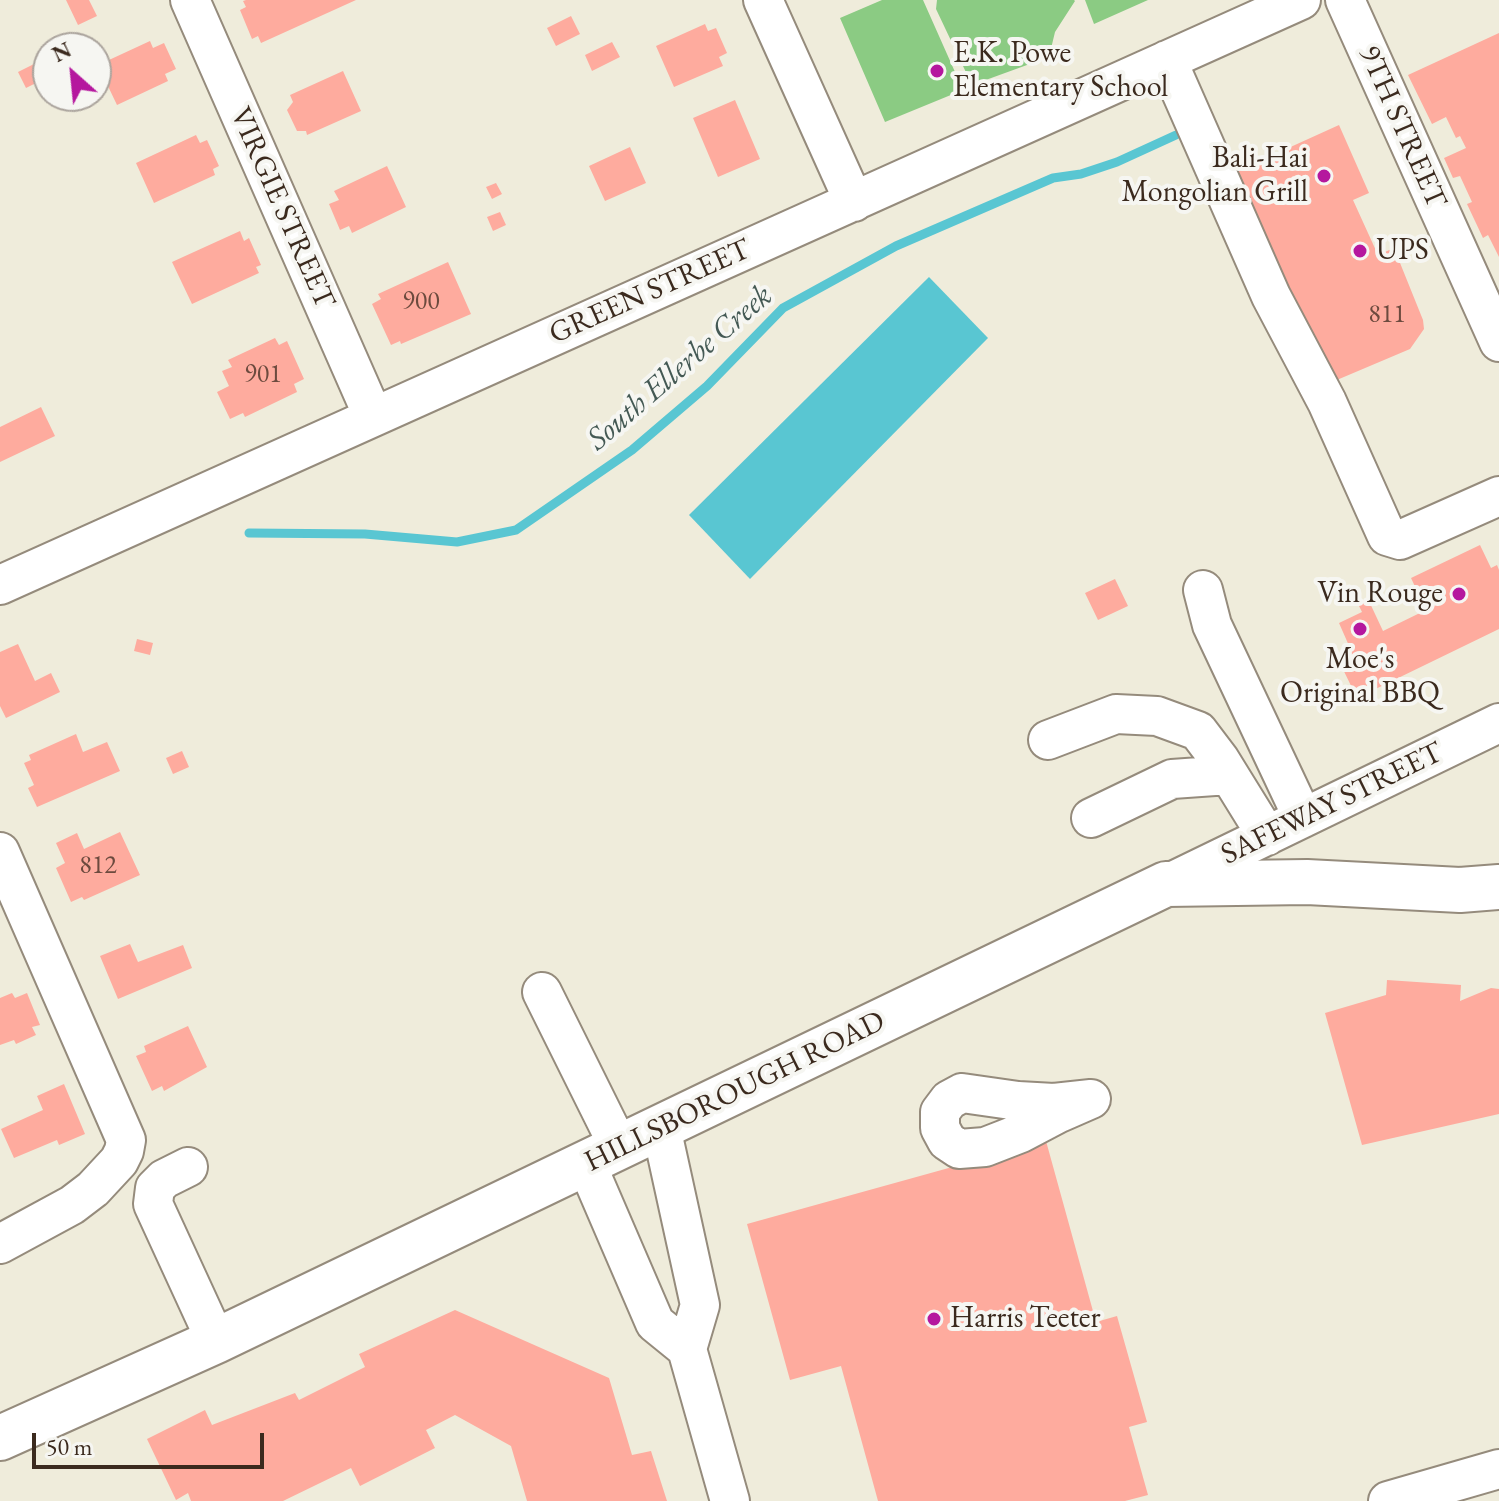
<!DOCTYPE html>
<style>
body{margin:0}
#map{position:relative;width:1499px;height:1501px;overflow:hidden;background:#efecdb;font-family:"EB Garamond",serif}
canvas{display:block}
.north{position:absolute;left:32px;top:32px;width:80px;height:80px;box-sizing:border-box;background:#f6f6f2;border:2px solid #aba49d;border-radius:50%;rotate:333deg;font-size:22px;font-weight:700;line-height:32px;text-align:center;color:#3b2a1e}
.north::after{content:'';display:block;margin:auto;width:28px;height:36px;background:#b5179e;clip-path:polygon(50% 0,100% 100%,50% 72%,0 100%)}
.scale{position:absolute;left:32px;top:1433px;width:232px;height:36px;box-sizing:border-box;border:4px solid #3b2a1e;border-top:0;padding-left:10px;font-size:24px;line-height:28px;white-space:nowrap;color:#3b2a1e;-webkit-text-stroke:6px #f6f6f2;paint-order:stroke}
</style>
<div id="map">
<canvas width="1499" height="1501"></canvas>
<div class="north">N</div>
<div class="scale">50 m</div>
</div>
<script>
const g = document.querySelector('canvas').getContext('2d');
g.lineJoin = 'round';
function fill(path, color) { g.fillStyle = color; g.fill(path, 'evenodd'); }
const poly = rows => new Path2D(rows.map(r => 'M' + r).join(''));
function trace(path, color, width, dash) { g.strokeStyle = color; g.lineWidth = width; g.lineCap = dash ? 'butt' : 'round'; g.setLineDash(dash || []); g.stroke(path); }
function label(font, color, halo, rows, align = 'center') {
  g.font = font + ' "EB Garamond",serif'; g.lineWidth = 8; g.setLineDash([]); g.textBaseline = 'middle'; g.strokeStyle = halo; g.fillStyle = color; for (const [text, x, y, turn = 0] of rows) {
    g.save(); g.translate(x, y); g.rotate((+turn || 0) * Math.PI / 180); g.textAlign = isNaN(turn) ? turn : align; if (halo) g.strokeText(text, 0, 0); g.fillText(text, 0, 0); g.restore();
  }
}
fill(poly([
 [882,0,923,0,963,90,885,122,840,18],
 [937,0,1074,0,1075,1,1055,32,1049,57,972,85,936,9],
 [1085,0,1148,0,1094,24]
]), '#8bcb83');
fill(poly([
 [929,277,988,338,750,579,689,515]
]), '#59c6d2');
trace(poly([
 [249,533,365,534,457,542,516,530,632,450,707,386,783,308,896,246,1053,178,1081,174,1117,162,1176,135]
]), '#59c6d2', 9);
fill(poly([
 [66,0,89,0,97,16,78,25],
 [246,0,356,0,261,43,258,36,252,39,240,10,246,7,243,1],
 [571,16,580,34,556,46,547,28],
 [705,24,708,31,716,28,727,53,719,57,723,66,674,87,656,46],
 [1499,33,1499,257,1488,235,1483,238,1467,204,1472,202,1460,176,1453,178,1444,158,1466,148,1460,136,1456,138,1446,117,1432,124,1408,75],
 [150,41,153,48,164,43,176,69,165,74,168,81,117,105,106,82,98,85,96,66],
 [612,42,620,57,592,71,585,55],
 [44,59,48,68,48,77,26,88,18,72],
 [343,71,361,111,307,135,306,131,297,131,287,110,293,102,290,95],
 [735,100,760,159,718,177,693,118],
 [1339,125,1369,193,1353,200,1378,255,1394,248,1423,320,1424,329,1410,349,1325,385,1231,174],
 [196,135,200,143,207,140,219,166,213,169,215,175,154,203,136,163],
 [630,147,646,183,605,201,589,166],
 [387,166,406,207,352,233,349,226,340,230,329,204,339,200,334,191],
 [496,183,502,194,492,199,486,187],
 [500,212,506,225,493,231,487,217],
 [240,231,244,241,249,238,261,265,256,267,259,273,192,304,172,262],
 [448,262,471,314,401,344,400,341,391,345,372,304,381,299,378,294],
 [275,338,279,345,287,341,304,379,294,384,297,392,245,417,243,413,230,419,217,392,229,386,222,371,232,367,228,360],
 [41,407,55,436,0,462,0,427],
 [1480,545,1491,568,1497,565,1499,570,1499,629,1357,698,1336,655,1350,648,1339,623,1362,612,1358,604,1368,599,1383,631,1426,610,1411,578],
 [1115,579,1128,606,1098,620,1085,593],
 [137,639,153,643,150,655,134,651],
 [18,644,35,681,51,673,60,692,6,718,0,706,0,652],
 [76,734,83,752,107,742,120,771,37,807,28,788,34,785,24,763,31,760,29,755],
 [182,751,189,767,173,774,166,758],
 [120,832,140,875,84,900,82,897,71,902,56,868,65,863,56,843,77,833,84,849],
 [130,944,138,962,183,945,192,968,118,999,100,956],
 [1387,980,1461,985,1460,1001,1491,988,1499,989,1499,1114,1362,1145,1325,1013,1386,995],
 [12,993,15,998,27,993,40,1025,32,1027,36,1035,16,1044,14,1040,0,1045,0,998],
 [188,1026,207,1067,164,1091,162,1086,152,1091,136,1056,146,1052,144,1046],
 [64,1084,85,1134,59,1145,57,1140,14,1158,1,1129,43,1110,37,1096],
 [1046,1141,1096,1322,1117,1316,1147,1422,1129,1427,1148,1495,1125,1501,878,1501,841,1366,790,1380,747,1224],
 [455,1310,609,1378,632,1455,651,1451,667,1501,527,1501,511,1446,455,1415,426,1430,435,1448,360,1486,351,1468,283,1501,191,1501,188,1493,176,1500,147,1439,205,1410,212,1425,295,1393,299,1400,365,1367,359,1354]
]), '#feab9e');
const minor = poly([
 [190,0,373,416],
 [763,0,854,202],
 [1345,0,1499,342],
 [1167,60,1271,296,1327,402,1387,536,1400,540,1499,496],
 [0,585,1301,0],
 [1203,590,1212,625,1303,818],
 [1048,740,1116,714,1157,716,1198,731,1220,760,1267,836],
 [1091,818,1172,779,1229,775],
 [0,852,126,1140,124,1151,119,1161,93,1189,72,1205,0,1244],
 [1167,884,1499,723],
 [542,992,619,1147],
 [962,1093,1018,1101,1054,1103,1091,1099,1059,1113,1021,1133,985,1147,959,1149,947,1141,940,1128,940,1112,949,1100,962,1093],
 [661,1127,700,1305,687,1349,730,1501],
 [586,1163,655,1323,687,1349],
 [188,1167,164,1179,155,1188,153,1204,216,1341],
 [1388,1501,1499,1469]
]);
const major = poly([
 [0,1438,216,1341,1166,884,1307,882,1460,890,1499,887]
]);
trace(minor, '#958b7c', 42);
trace(major, '#958b7c', 48);
trace(minor, '#fff', 38);
trace(major, '#fff', 44);
for (const [x, y, r, color] of [
 [937,71,8,"#b5179e"],
 [1324,176,8,"#b5179e"],
 [1360,251,8,"#b5179e"],
 [1459,594,8,"#b5179e"],
 [1360,629,8,"#b5179e"],
 [934,1319,8,"#b5179e"]
]) { const dot = new Path2D(); dot.arc(x, y, r, 0, 2 * Math.PI); g.fillStyle = color; g.fill(dot); trace(dot, '#f6f6f2', 3); }
label('26px', '#6c4a3e', null, [
 ["900",421,302],
 ["811",1387,315],
 ["901",263,375],
 ["812",98,866]
]);
label('30px', '#3b2a1e', '#f6f6f2', [
 ["E.K. Powe",953,54],
 ["Elementary School",953,88],
 ["Bali-Hai",1308,159,"right"],
 ["Mongolian Grill",1308,193,"right"],
 ["UPS",1376,251],
 ["Vin Rouge",1443,594,"right"],
 ["Moe's",1360,660,"center"],
 ["Original BBQ",1360,694,"center"],
 ["Harris Teeter",950,1319]
], 'left');
label('30px', '#3b2a1e', '#f6f6f2', [
 ["9TH STREET",1402,127,66],
 ["VIRGIE STREET",282,208,66],
 ["GREEN STREET",650,292,-24],
 ["SAFEWAY STREET",1332,804,-26],
 ["HILLSBOROUGH ROAD",735,1092,-26]
]);
label('italic 32px', '#445954', '#f6f6f2', [
 ["South Ellerbe Creek",680,368,-41]
]);
</script>
